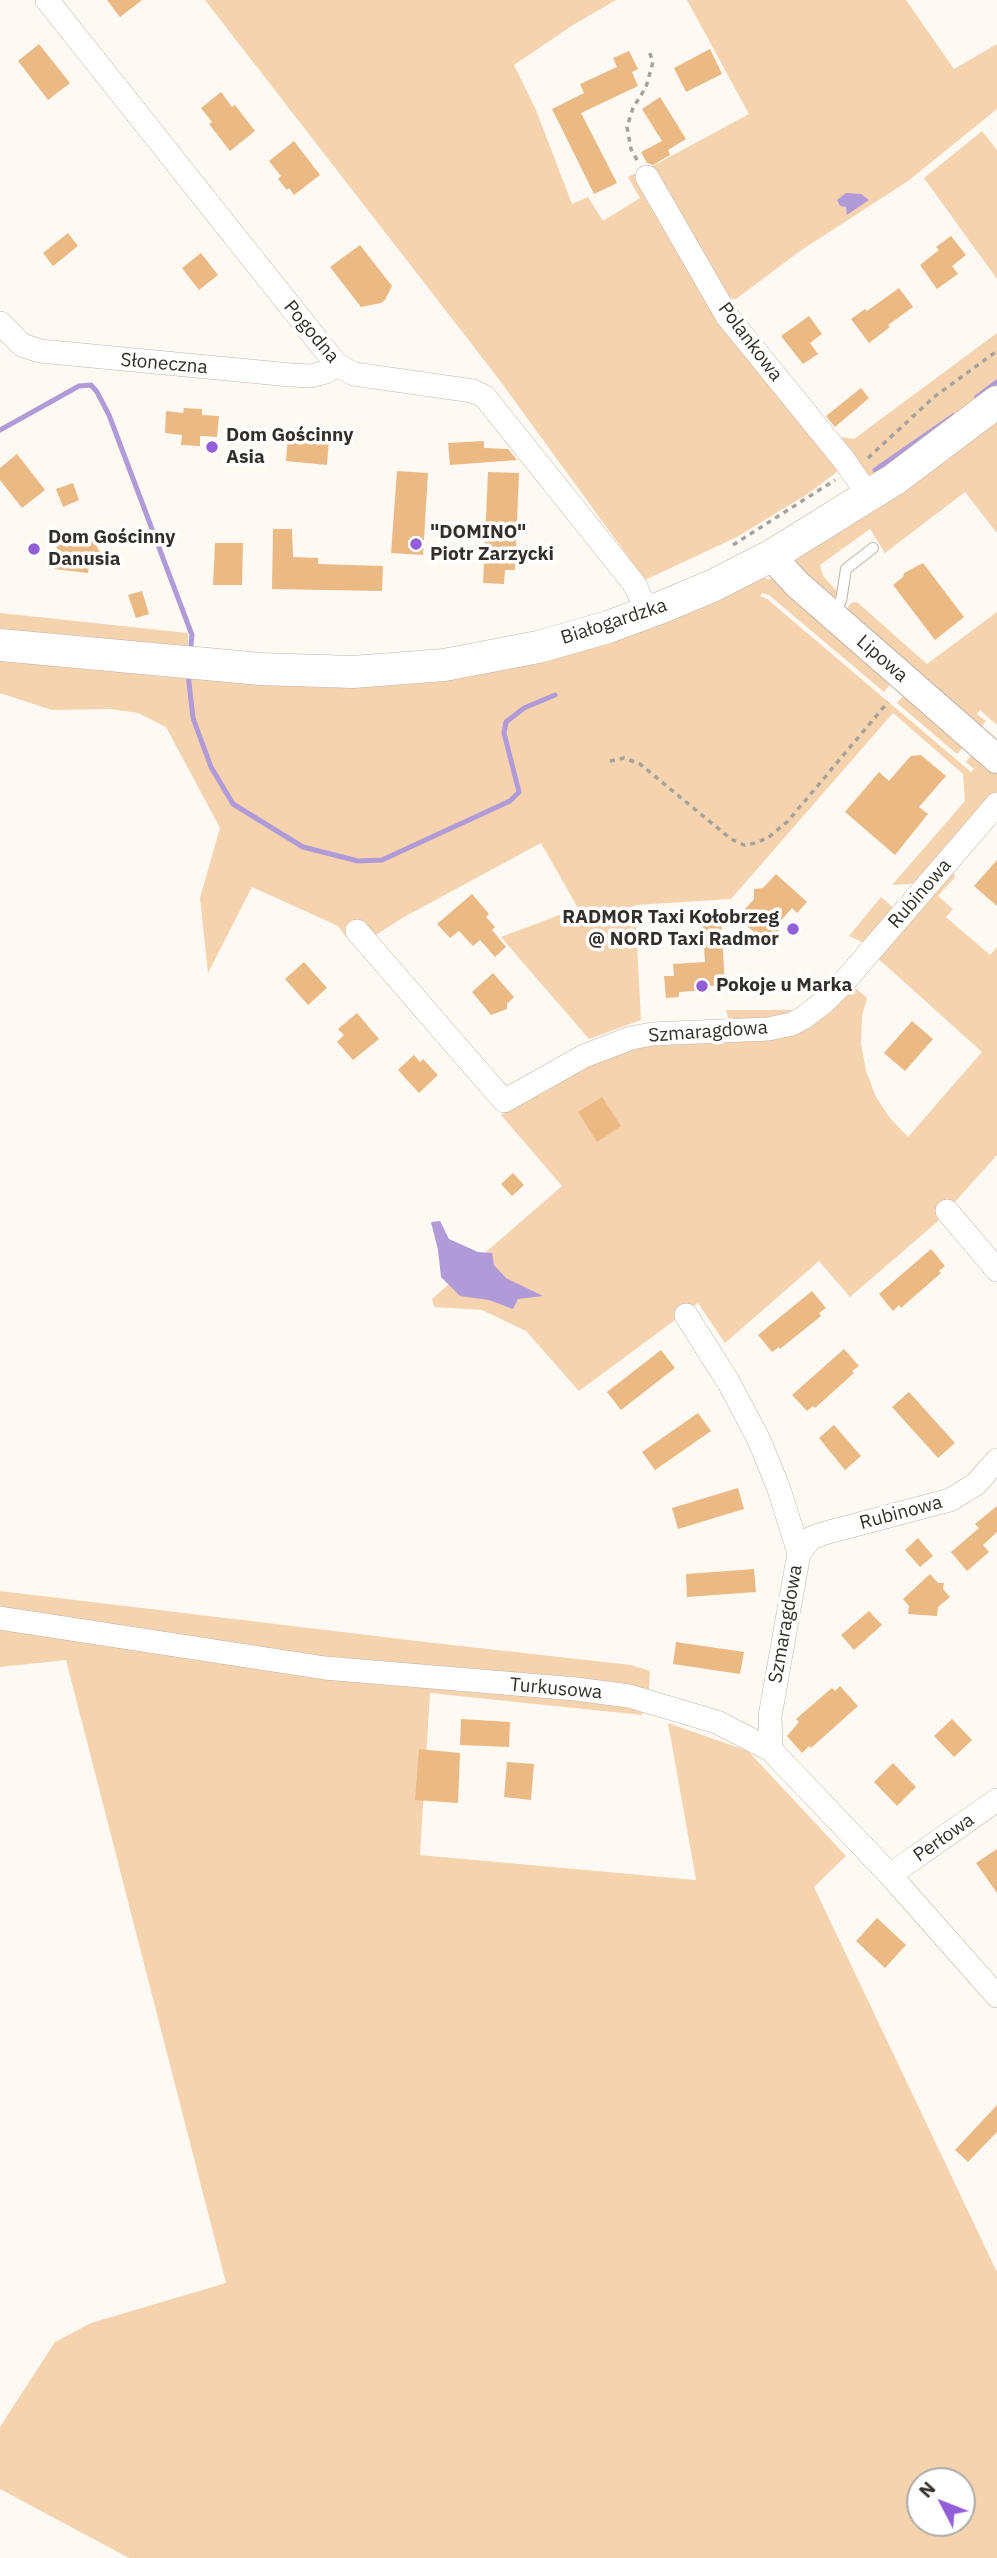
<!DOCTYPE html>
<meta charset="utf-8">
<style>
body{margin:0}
#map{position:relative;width:997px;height:2558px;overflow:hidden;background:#fef9f3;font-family:"IBM Plex Sans",sans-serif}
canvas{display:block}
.north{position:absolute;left:906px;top:2467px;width:70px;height:70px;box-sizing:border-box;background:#fff;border:2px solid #aeacaa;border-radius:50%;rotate:312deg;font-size:19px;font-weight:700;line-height:28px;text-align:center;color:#342f2a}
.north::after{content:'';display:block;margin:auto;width:24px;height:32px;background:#925fd8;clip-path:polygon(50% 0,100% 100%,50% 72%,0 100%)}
</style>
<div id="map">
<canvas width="997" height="2558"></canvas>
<div class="north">N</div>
</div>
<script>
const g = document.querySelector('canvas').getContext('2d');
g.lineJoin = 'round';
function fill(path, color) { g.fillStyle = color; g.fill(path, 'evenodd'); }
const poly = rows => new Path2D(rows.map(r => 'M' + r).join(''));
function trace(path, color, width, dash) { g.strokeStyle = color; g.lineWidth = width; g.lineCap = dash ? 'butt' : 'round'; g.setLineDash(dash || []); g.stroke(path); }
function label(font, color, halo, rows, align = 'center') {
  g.font = font + ' "IBM Plex Sans",sans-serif'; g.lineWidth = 7; g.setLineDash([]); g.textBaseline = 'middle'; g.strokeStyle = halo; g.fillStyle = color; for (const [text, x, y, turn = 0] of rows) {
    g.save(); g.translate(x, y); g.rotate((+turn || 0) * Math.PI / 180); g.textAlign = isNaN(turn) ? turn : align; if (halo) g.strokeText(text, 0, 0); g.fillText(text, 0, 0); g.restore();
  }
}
fill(poly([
 [205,0,616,0,573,25,514,65,536,110,572,204,588,197,603,221,640,198,628,177,639,172,838,471,809,493,737,537,645,580,498,378],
 [687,0,906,0,954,69,997,44,997,109,908,181,800,251,736,299,726,299,649,168,749,114],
 [982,131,997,150,997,279,924,178],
 [997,333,997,391,876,476,867,474,834,436,854,439],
 [997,413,997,533,965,492,885,553,870,529,820,565,823,576,836,590,837,595,833,599,794,562,795,557],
 [760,577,775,580,891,683,884,692,769,595,762,593,760,596,767,599,971,772,974,769,966,762,975,751,997,769,997,797,923,883,892,885,965,801,963,774,893,713,731,899,635,905,641,1020,589,1039,501,937,578,908,541,843,404,917,371,938,360,927,347,938,338,926,252,887,208,973,200,898,220,828,166,727,138,713,110,709,52,710,0,693,0,654,185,674,185,679,189,680,190,674,342,680],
 [857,602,927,664,997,612,997,725,980,710,977,714,986,721,977,731,845,611,851,603],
 [0,613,188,633,188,643,187,648,0,631],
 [904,695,967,743,957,754,897,703],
 [951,865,955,877,938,896,953,909,946,917,990,955,997,947,997,1155,937,1222,850,1297,819,1261,725,1343,698,1303,579,1391,526,1331,482,1310,434,1307,432,1299,562,1186,501,1115,517,1103,623,1046,767,1034,851,984,867,998,862,1016,861,1043,866,1071,876,1097,890,1118,908,1137,982,1052,873,954],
 [881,897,898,912,869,945,849,936],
 [822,988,790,1020,730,1025,726,1010,794,1010],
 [0,1591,434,1643,631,1665,650,1671,649,1688,642,1715,430,1693,420,1855,696,1880,668,1723,748,1751,846,1856,814,1887,997,2272,997,2558,129,2558,0,2489,0,2427,55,2342,91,2323,226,2283,66,1660,0,1667],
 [920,2481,962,2481,962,2523,920,2523]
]), '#f6d3af');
fill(poly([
 [846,193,861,194,869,200,847,215,846,207,840,206,837,200],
 [440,1221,449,1239,478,1252,492,1253,494,1265,506,1278,543,1296,518,1299,513,1309,489,1300,460,1296,441,1277,438,1250,431,1222]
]), '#b09ad8');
trace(poly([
 [977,397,997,382],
 [0,430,79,386,91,385,97,392,109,415,192,635,190,654],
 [875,470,953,416],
 [188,674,193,718,211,767,233,804,303,847,358,861,382,860,510,801,519,792,504,733,506,722,524,708,555,695]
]), '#b09ad8', 5);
fill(poly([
 [107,0,142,0,120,17],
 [39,44,70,83,48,100,18,61],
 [710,49,722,74,686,92,674,68],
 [629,51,638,69,632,72,638,86,581,113,617,183,594,194,552,109,584,93,580,84,617,67,613,58],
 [221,92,232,107,235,105,255,131,230,151,209,124,212,122,201,108],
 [660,97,686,139,668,150,670,155,653,165,647,163,641,152,662,141,642,109],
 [294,141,320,175,294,195,289,188,287,190,278,179,281,176,269,161],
 [68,233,78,246,53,266,43,253],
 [951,236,966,255,952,266,958,274,937,289,920,265,939,250,936,247],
 [360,245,392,286,385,300,381,303,361,307,330,267],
 [201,253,218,275,199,290,182,268],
 [899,288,913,307,888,325,890,327,869,343,851,319,865,309,867,311],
 [809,316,822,334,810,343,818,354,803,364,781,336],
 [861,388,869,398,835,427,826,416],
 [184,408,202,409,202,415,219,416,217,437,200,436,200,446,181,445,182,435,165,433,166,411,183,413],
 [288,436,329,439,327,465,286,461],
 [484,441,484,448,508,449,517,460,450,465,448,443],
 [17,454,45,490,22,508,0,480,0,468],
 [397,471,428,473,423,555,391,553],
 [488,472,519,473,515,570,505,570,504,584,483,583],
 [73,483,79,500,63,507,56,489],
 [273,529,292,529,293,557,318,558,318,564,383,566,382,591,272,589],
 [59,531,98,538,97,548,113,565,89,563,88,573,54,569],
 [215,543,243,543,242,585,213,585],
 [923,563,964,617,935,640,893,585,903,577,904,573],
 [142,591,149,614,136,618,128,595],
 [921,755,946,776,919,807,928,814,895,855,845,812,879,772,889,781,907,760,911,756],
 [997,860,997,906,974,886],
 [776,874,807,902,797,913,792,908,778,924,779,938,775,943,769,944,737,918,754,899,754,889,763,888],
 [472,894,489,914,486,917,495,927,492,930,506,947,495,957,480,940,473,946,459,931,450,938,437,924],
 [721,918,725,985,708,986,708,990,679,992,679,997,666,998,664,976,674,976,673,964,705,962,702,920],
 [304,962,327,988,308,1005,285,979],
 [493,973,514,997,507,1004,507,1009,491,1015,472,992],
 [357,1013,379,1039,353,1060,337,1042,344,1035,338,1029],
 [912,1021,933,1039,905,1071,884,1053],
 [414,1055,420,1062,423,1059,438,1075,419,1093,398,1070],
 [602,1097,621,1126,597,1142,578,1112],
 [513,1173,524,1185,512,1196,501,1184],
 [931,1249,945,1266,939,1271,941,1273,901,1308,899,1305,893,1311,879,1294],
 [812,1291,826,1308,819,1313,821,1316,780,1349,779,1347,772,1352,758,1335],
 [844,1349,859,1366,852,1371,854,1373,815,1408,813,1406,807,1411,792,1395],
 [661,1350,675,1368,621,1410,607,1392],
 [909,1392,955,1443,938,1458,892,1407],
 [698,1413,711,1431,655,1470,642,1452],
 [834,1425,861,1456,845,1470,819,1438],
 [738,1488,744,1509,678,1529,672,1508],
 [997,1506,997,1532,983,1545,989,1552,967,1571,951,1552,979,1528,975,1524],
 [918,1538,933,1556,920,1567,905,1550],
 [754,1569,756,1592,687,1597,686,1574],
 [930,1574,938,1583,944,1583,943,1589,950,1597,938,1607,937,1616,908,1614,909,1606,903,1599],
 [869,1611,882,1625,854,1650,841,1635],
 [676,1642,744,1652,740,1674,673,1664],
 [840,1686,858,1706,811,1748,809,1746,802,1753,787,1736,799,1722,796,1719,832,1688,835,1691],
 [461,1719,510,1722,509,1747,460,1745],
 [952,1719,972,1740,954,1757,934,1736],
 [419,1749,460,1753,458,1803,415,1800],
 [507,1762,534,1764,531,1800,504,1797],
 [893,1763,916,1787,897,1806,874,1782],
 [997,1849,997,1893,976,1863],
 [877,1918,906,1945,885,1968,856,1941],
 [997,2105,997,2132,968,2162,955,2150]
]), '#ebb983');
const service = poly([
 [832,612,841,601,846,569,873,548]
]);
const minor = poly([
 [47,0,337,365,354,374,473,391,485,397,635,585,648,613],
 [647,177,727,316,844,460,869,496],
 [0,323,22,345,40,351,291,375,311,376,326,372,337,365],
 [357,931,504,1101,584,1056,631,1038,652,1034,768,1029,792,1024,803,1018,824,1002,843,983,997,804],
 [947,1211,997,1270],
 [686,1315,729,1383,759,1440,779,1489,799,1553,770,1716,771,1750],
 [799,1553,811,1538,825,1533,950,1500,976,1484,997,1460],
 [0,1618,325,1668,576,1689,629,1696,717,1722,771,1750,890,1875,997,1996],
 [890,1875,997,1800]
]);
const tertiary = poly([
 [771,556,798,585,997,759]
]);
const secondary = poly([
 [0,645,261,669,353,672,444,665,538,647,608,627,662,607,712,586,771,556,895,479,997,402]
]);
trace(service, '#c1b5a8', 12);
trace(minor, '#c1b5a8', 24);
trace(tertiary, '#c1b5a8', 30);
trace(secondary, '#c1b5a8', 33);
trace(poly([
 [637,160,631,149,627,127,633,108,646,87,653,62,649,51],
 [868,458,934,397,997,351],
 [733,545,835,480],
 [610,761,624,758,640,764,731,839,744,845,756,843,769,837,788,821,888,702]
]), '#a7a29c', 3.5, [5, 5]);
trace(service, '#fff', 10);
trace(minor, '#fff', 23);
trace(tertiary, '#fff', 28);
trace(secondary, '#fff', 32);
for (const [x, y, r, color] of [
 [212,447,7,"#925fd8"],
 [416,544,7,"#925fd8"],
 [34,549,7,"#925fd8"],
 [793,929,7,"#925fd8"],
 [702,986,7,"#925fd8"]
]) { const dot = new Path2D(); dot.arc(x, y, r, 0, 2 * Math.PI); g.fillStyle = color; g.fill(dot); trace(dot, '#fff', 2.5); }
label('19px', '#342f2a', '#fff', [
 ["Pogodna",311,332,50],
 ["Polankowa",750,342,53],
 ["Słoneczna",164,364,5],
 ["Białogardzka",614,622,-18],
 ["Lipowa",882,659,41],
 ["Rubinowa",920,894,-49],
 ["Szmaragdowa",708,1032,-4],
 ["Rubinowa",901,1513,-15],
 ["Szmaragdowa",786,1624,-80],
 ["Turkusowa",556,1689,5],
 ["Perłowa",944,1838,-35]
]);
label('bold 19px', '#342f2a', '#fff', [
 ["Dom Gościnny",226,436],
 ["Asia",226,458],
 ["\"DOMINO\"",430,533],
 ["Piotr Zarzycki",430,555],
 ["Dom Gościnny",48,538],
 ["Danusia",48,560],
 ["RADMOR Taxi Kołobrzeg",779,918,"right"],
 ["@ NORD Taxi Radmor",779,940,"right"],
 ["Pokoje u Marka",716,986]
], 'left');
</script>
